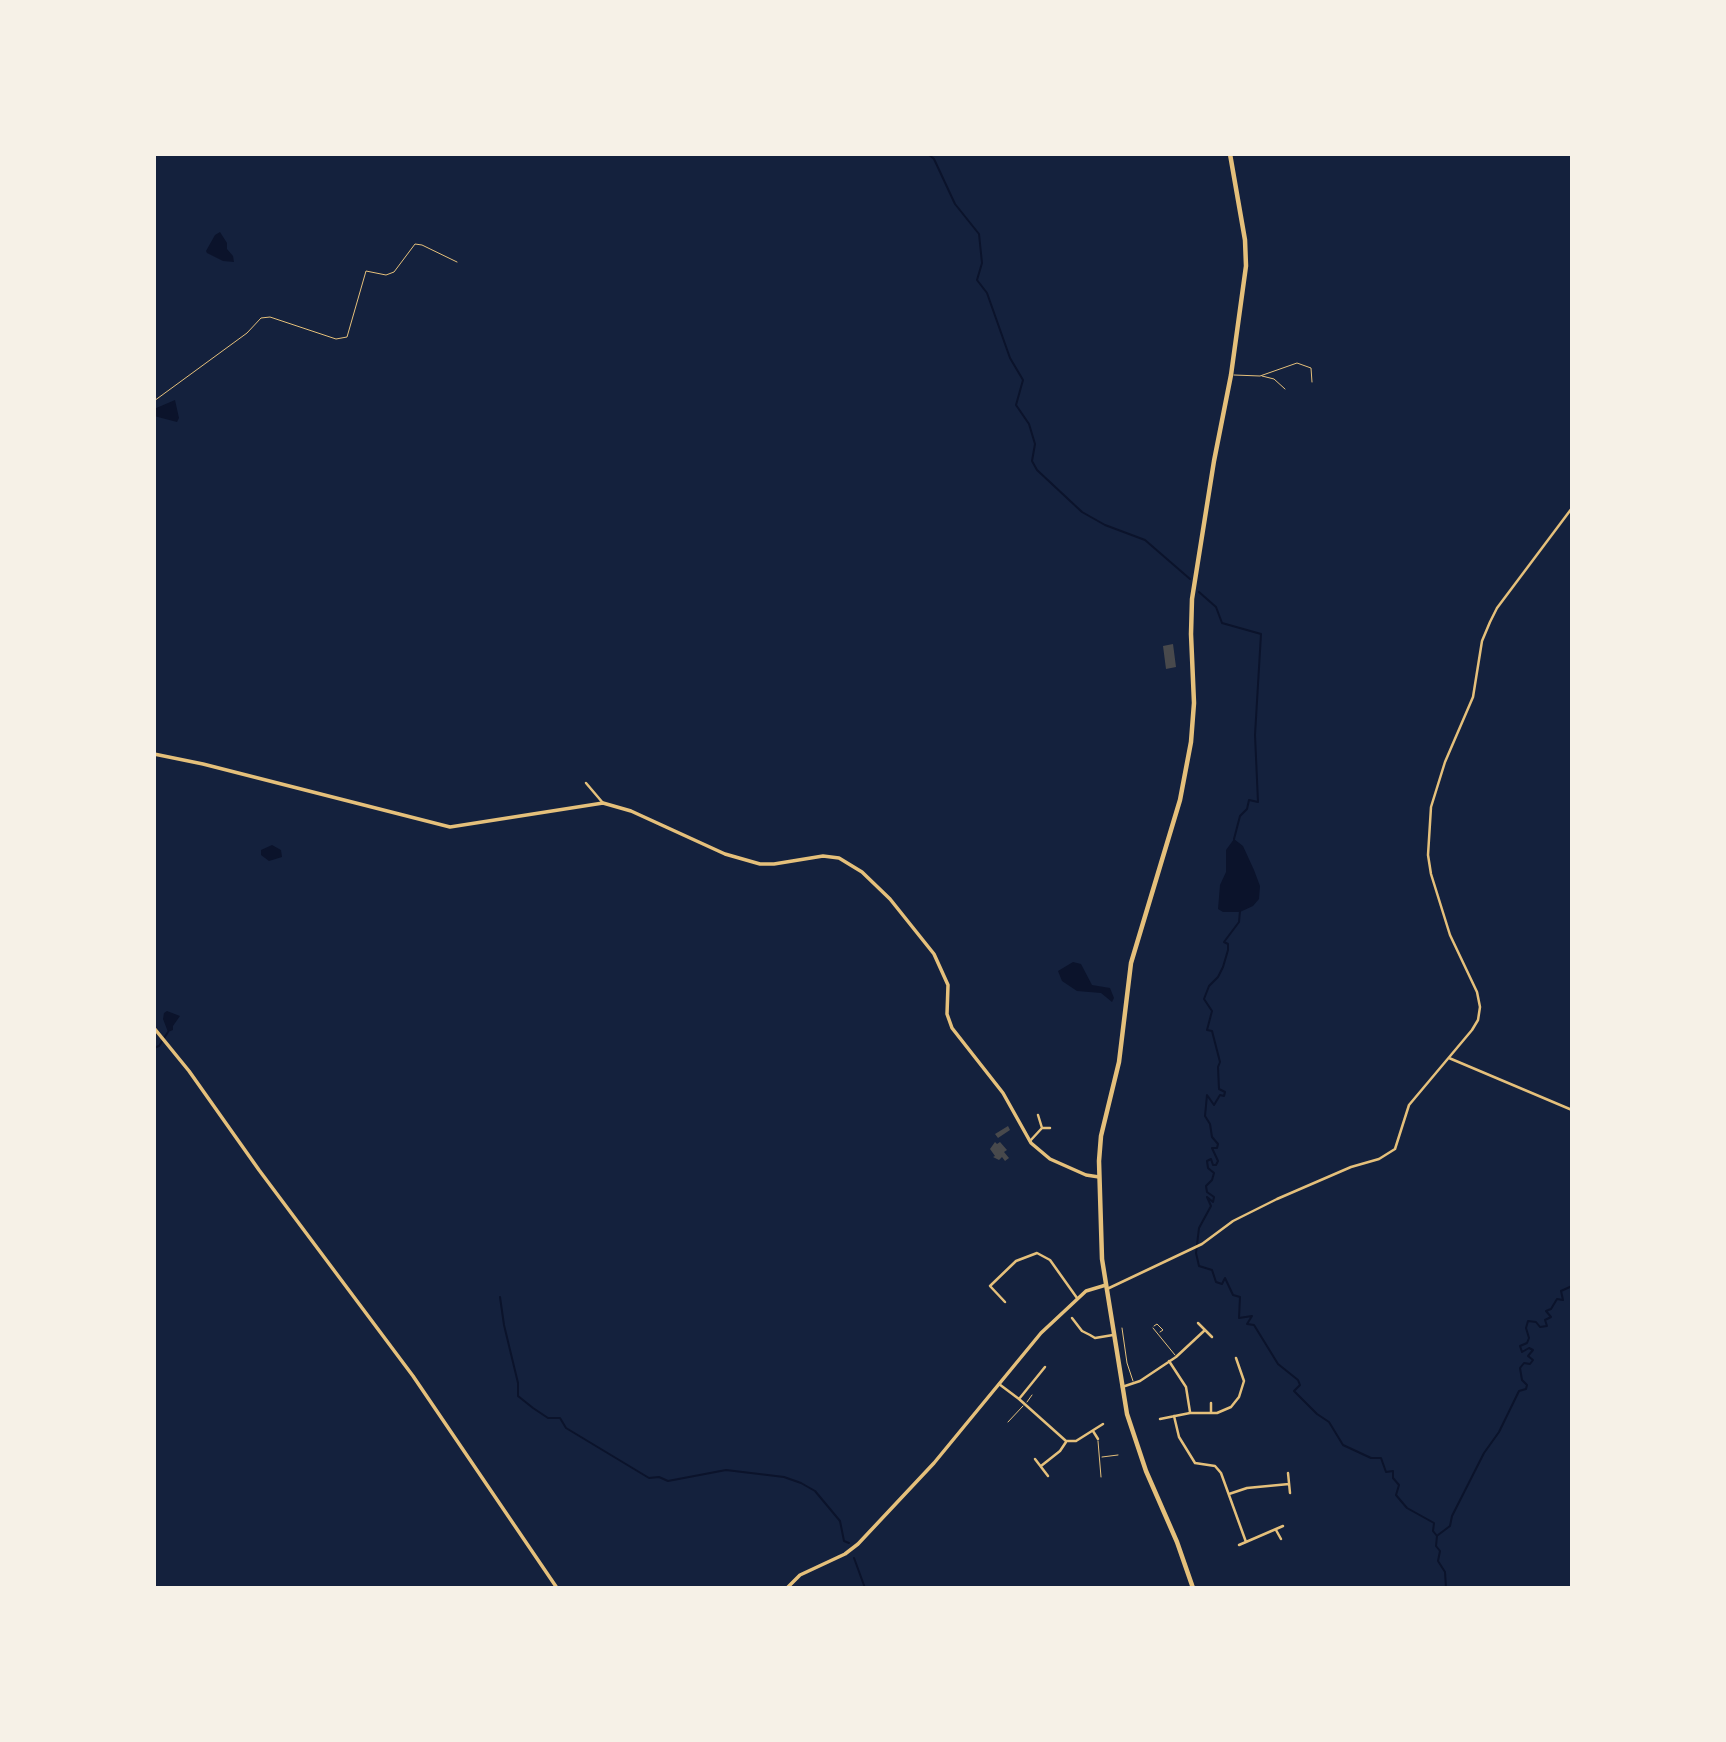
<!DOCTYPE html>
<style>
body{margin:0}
#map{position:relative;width:1726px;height:1742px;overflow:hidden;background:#14213d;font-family:"PT Sans Narrow",sans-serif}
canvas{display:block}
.frame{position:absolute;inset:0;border:156px solid #f6f1e7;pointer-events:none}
</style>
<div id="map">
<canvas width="1726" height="1742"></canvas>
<div class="frame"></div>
</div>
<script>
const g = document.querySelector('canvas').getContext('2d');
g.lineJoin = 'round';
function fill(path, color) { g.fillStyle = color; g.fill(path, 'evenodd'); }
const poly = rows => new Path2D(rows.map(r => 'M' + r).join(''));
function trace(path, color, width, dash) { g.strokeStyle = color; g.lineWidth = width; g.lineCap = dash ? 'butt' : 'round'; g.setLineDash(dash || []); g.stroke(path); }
fill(poly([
 [220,232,227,243,227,249,233,256,234,262,223,261,207,253,206,251,215,235],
 [175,400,179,418,177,422,154,416,154,409],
 [1234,839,1243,846,1254,870,1260,886,1259,899,1253,906,1240,912,1223,912,1218,909,1220,885,1226,872,1226,850],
 [272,845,281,850,282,857,269,861,261,855,261,850],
 [1073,962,1081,964,1092,985,1110,988,1114,998,1112,1002,1101,993,1077,991,1062,981,1058,971],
 [167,1011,180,1016,173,1026,173,1030,168,1032,163,1019,164,1013]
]), '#0b132b');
trace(poly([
 [928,154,934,159,955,204,979,234,982,263,977,280,987,293,1010,358,1023,380,1016,405,1029,424,1035,444,1032,461,1037,470,1082,512,1105,525,1145,540,1190,579],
 [1199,592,1216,607,1222,623,1261,634,1255,735,1258,802,1249,800,1247,809,1240,816,1234,839],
 [1240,911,1239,922,1224,942,1228,944,1228,950,1223,967,1218,977,1209,986,1204,999,1212,1011,1207,1030,1212,1031,1220,1062,1218,1067,1219,1089,1225,1092,1224,1096,1220,1095,1214,1105,1207,1095,1205,1116,1210,1124,1212,1137,1218,1144,1217,1148,1212,1148,1218,1161,1216,1165,1213,1165,1211,1159,1207,1161,1208,1168,1214,1173,1212,1180,1206,1186,1207,1192,1214,1197,1213,1202,1207,1197,1211,1206,1199,1228,1196,1253,1199,1266,1212,1270,1216,1282,1222,1284,1225,1278,1233,1295,1240,1297,1239,1318,1252,1316,1247,1324,1254,1325,1278,1364,1298,1380,1300,1385,1294,1391,1317,1414,1329,1422,1343,1445,1371,1458,1381,1458,1386,1472,1393,1471,1393,1478,1399,1485,1396,1495,1401,1501,1407,1508,1434,1523,1433,1531,1437,1536,1436,1546,1440,1551,1438,1561,1445,1572,1446,1588],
 [154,1048,159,1046,168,1032],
 [1572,1278,1572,1283],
 [500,1297,504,1325,518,1383,518,1396,533,1408,548,1418,560,1418,566,1428,649,1478,659,1477,668,1481,726,1470,784,1477,801,1483,815,1491,840,1521,844,1541,849,1543],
 [1438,1535,1450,1526,1452,1516,1484,1453,1499,1432,1519,1391,1526,1389,1527,1385,1522,1380,1520,1368,1524,1363,1530,1364,1533,1360,1528,1356,1533,1350,1529,1348,1522,1352,1520,1346,1527,1343,1529,1338,1526,1328,1528,1321,1536,1322,1540,1327,1547,1326,1545,1320,1551,1317,1546,1311,1551,1309,1557,1299,1563,1300,1561,1291,1572,1286],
 [854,1558,865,1588]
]), '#0b132b', 2);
fill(poly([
 [1173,644,1176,667,1166,669,1163,646],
 [1008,1126,1010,1130,998,1138,995,1134],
 [995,1142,997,1144,1000,1142,1007,1150,1004,1152,1009,1158,1005,1161,1002,1157,999,1160,993,1157,995,1156,990,1149]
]), '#48494c');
trace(poly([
 [1234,375,1260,376,1297,363,1311,368,1312,382],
 [1262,376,1274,379,1285,389],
 [154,401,247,333,261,318,270,317,336,339,347,337,366,271,386,275,394,272,415,244,422,245,457,262],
 [1154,1326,1157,1324,1163,1330,1160,1332],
 [1122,1328,1127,1363,1133,1381],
 [1153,1328,1175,1355],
 [1027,1402,1032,1395],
 [1008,1422,1023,1406],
 [1098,1441,1101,1477],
 [1102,1457,1118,1455]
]), '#e5c07b', 1);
trace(poly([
 [586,783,603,803],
 [1449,1058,1572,1110],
 [1042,1128,1050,1128],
 [1030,1141,1042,1128,1038,1115],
 [1107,1289,1202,1244,1233,1221,1277,1199,1351,1167,1379,1159,1395,1149,1409,1105,1472,1030,1478,1020,1480,1007,1477,992,1450,935,1431,874,1428,855,1431,807,1445,762,1473,697,1482,641,1490,622,1497,608,1572,508],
 [1005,1302,990,1286,1016,1261,1037,1253,1050,1260,1077,1298],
 [1072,1318,1082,1331,1090,1335,1095,1338,1113,1335],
 [1198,1323,1212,1337],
 [1169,1361,1186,1387,1190,1412],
 [999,1384,1019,1399,1045,1367],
 [1122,1387,1140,1381,1176,1357,1205,1330],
 [1019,1399,1066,1441,1076,1441,1103,1424],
 [1211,1403,1211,1413],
 [1174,1416,1179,1437,1195,1463,1215,1466,1221,1473,1246,1542],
 [1160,1419,1190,1413,1217,1413,1231,1407,1239,1397,1244,1381,1236,1358],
 [1093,1431,1098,1439],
 [1035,1459,1048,1476],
 [1041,1466,1060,1451,1066,1442],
 [1288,1473,1290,1493],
 [1229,1494,1247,1488,1289,1484],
 [1276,1530,1281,1539],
 [1239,1545,1283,1526]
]), '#e5c07b', 2.5);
trace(poly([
 [154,754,203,764,450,827,603,803,631,811,725,854,760,864,774,864,823,856,839,858,862,872,890,899,934,954,948,985,947,1014,952,1028,1003,1093,1031,1143,1050,1159,1086,1175,1099,1177],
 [154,1028,189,1071,259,1170,413,1376,557,1588]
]), '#e5c07b', 3.5);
trace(poly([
 [787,1588,800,1575,845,1554,858,1544,934,1463,1041,1333,1086,1291,1106,1285]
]), '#e5c07b', 3.5);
trace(poly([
 [1193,1588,1177,1542,1146,1471,1127,1414,1102,1259,1099,1161,1101,1136,1119,1062,1131,963,1180,800,1191,742,1194,703,1191,634,1192,599,1214,461,1231,375,1246,266,1245,240,1230,154]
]), '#e5c07b', 4.5);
</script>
